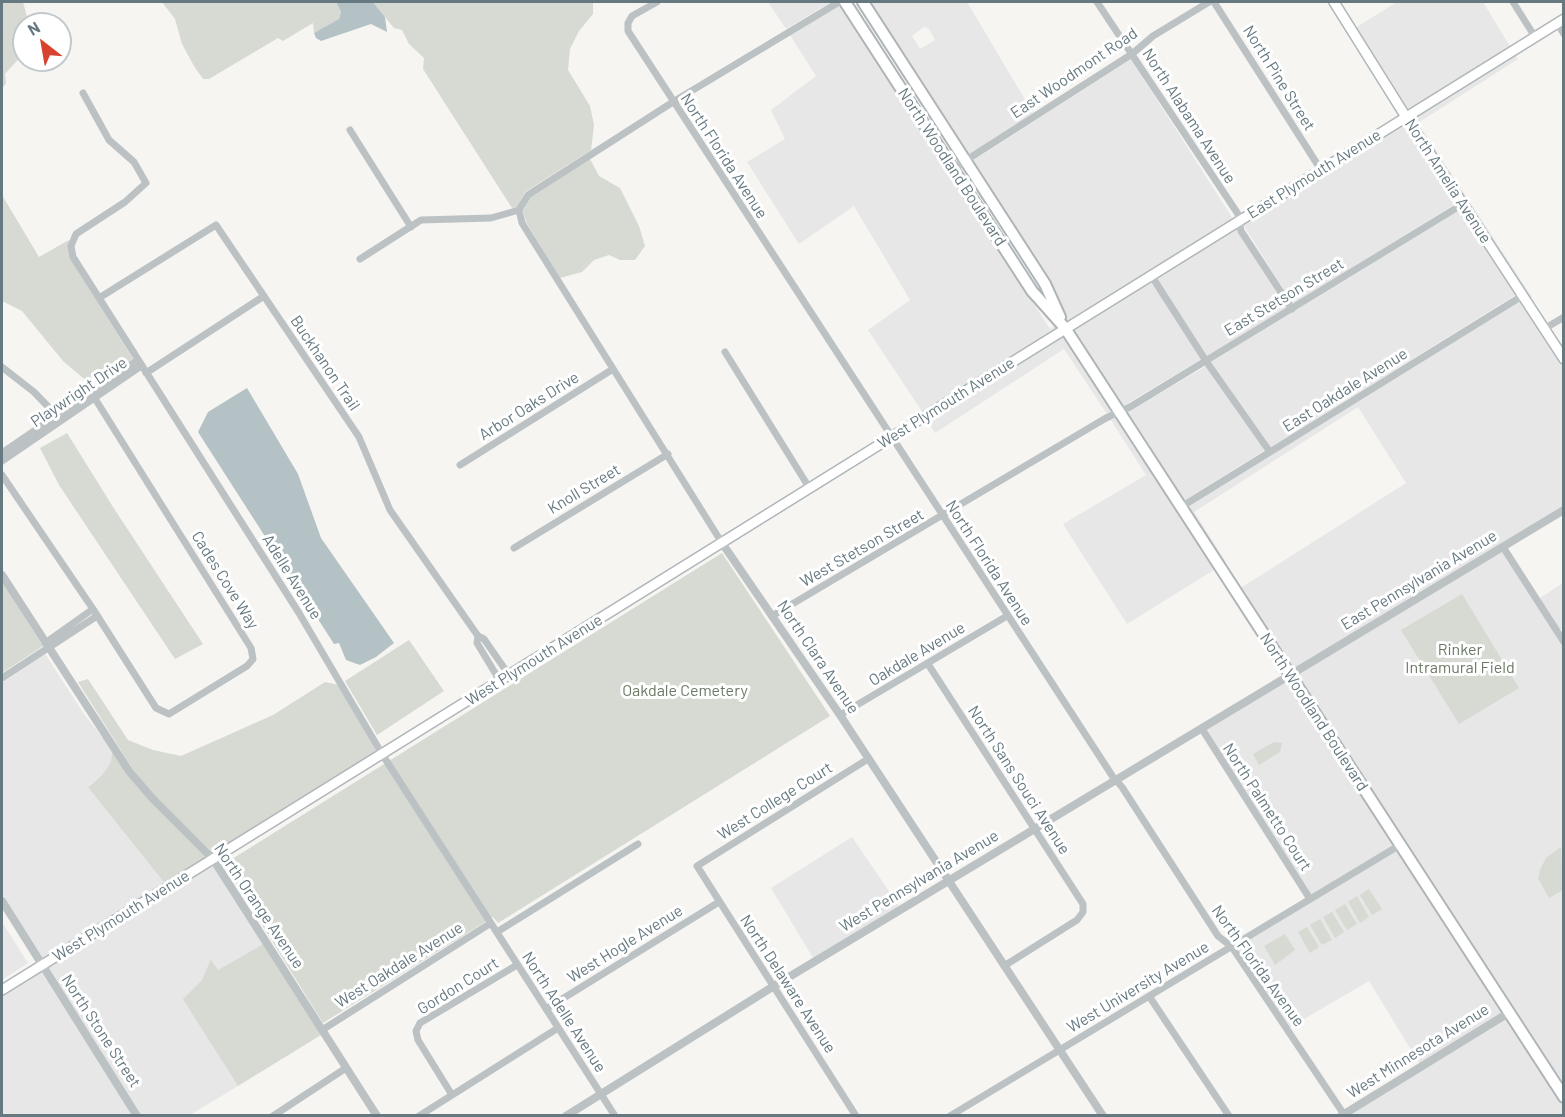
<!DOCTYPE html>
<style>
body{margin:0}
#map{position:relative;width:1565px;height:1117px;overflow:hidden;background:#f6f5f2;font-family:Barlow,sans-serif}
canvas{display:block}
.frame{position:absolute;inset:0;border:3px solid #667981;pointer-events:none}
.north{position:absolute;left:12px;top:12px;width:60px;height:60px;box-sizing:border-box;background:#fff;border:2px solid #c2c9cd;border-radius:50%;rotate:329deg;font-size:16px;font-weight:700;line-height:24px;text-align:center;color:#667981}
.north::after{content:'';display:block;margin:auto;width:21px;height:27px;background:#d84330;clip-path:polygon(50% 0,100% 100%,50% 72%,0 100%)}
</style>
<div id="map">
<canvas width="1565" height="1117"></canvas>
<div class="frame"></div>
<div class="north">N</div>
</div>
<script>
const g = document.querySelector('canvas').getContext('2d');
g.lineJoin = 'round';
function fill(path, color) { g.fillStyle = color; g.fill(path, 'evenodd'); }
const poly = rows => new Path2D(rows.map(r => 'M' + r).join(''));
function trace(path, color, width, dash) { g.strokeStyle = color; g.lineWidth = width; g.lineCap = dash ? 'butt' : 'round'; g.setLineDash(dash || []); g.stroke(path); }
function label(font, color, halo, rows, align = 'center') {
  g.font = font + ' Barlow,sans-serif'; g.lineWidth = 6; g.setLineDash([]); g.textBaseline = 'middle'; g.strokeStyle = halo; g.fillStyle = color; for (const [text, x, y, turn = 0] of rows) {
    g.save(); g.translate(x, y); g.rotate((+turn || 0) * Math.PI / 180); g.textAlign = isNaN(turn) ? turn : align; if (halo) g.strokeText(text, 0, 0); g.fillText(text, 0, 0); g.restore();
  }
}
fill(poly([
 [768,2,831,2,786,29],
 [868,2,967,2,1033,113,967,156],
 [924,27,929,29,935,40,920,49,912,36],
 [1397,2,1483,2,1511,48,1407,112,1355,28],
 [840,5,1050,329,1057,324,1059,327,923,413,868,330,910,300,854,206,799,244,747,162,785,139,771,110,816,76,790,35],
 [1515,54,1518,59,1418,123,1532,297,1529,299,1411,119],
 [1131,59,1233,219,1066,322,1064,318,1066,316,971,162],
 [1405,122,1458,202,1293,304,1242,223],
 [1462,209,1517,294,1271,447,1211,362],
 [1236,227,1287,307,1207,356,1156,277],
 [1151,280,1201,359,1120,408,1070,329],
 [1522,296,1563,361,1563,509,1503,547,1537,600,1563,583,1563,628,1557,632,1564,642,1563,1115,1345,1115,1421,1066,1369,981,1287,1029,1232,947,1310,899,1202,729,1290,675,1236,591,1406,483,1358,407,1194,512,1226,562,1223,564,1186,508],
 [1064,333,1114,410,1107,414,1064,349,935,433,927,420],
 [1206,366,1265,450,1182,502,1125,414],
 [1118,417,1217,568,1127,624,1063,524,1146,475,1111,420],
 [45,654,84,714,112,750,111,762,102,775,88,786,182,874,42,961,2,894,2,683],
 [852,837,899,906,813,958,771,888],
 [213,864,263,944,218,970,212,960,202,980,184,999,238,1086,190,1115,141,1115,46,967],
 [2,922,28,963,2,980],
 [41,971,133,1115,2,1116,2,995]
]), '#e6e7e6');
fill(poly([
 [2,2,23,2,29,24,24,24,24,53,5,74,6,83,2,89],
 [162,2,336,2,341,12,339,19,322,29,314,33,313,23,283,41,278,38,209,79,203,79,194,66,182,44,175,19],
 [373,2,593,2,593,14,579,31,570,49,568,70,590,106,594,125,591,150,525,192,517,207,512,208,423,69,424,58,409,44,402,30,394,28],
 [590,159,599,176,620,188,639,226,645,246,635,260,620,260,609,255,594,260,582,272,560,278,526,222,523,211,530,198],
 [2,195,39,257,69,240,70,258,133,359,90,384,63,361,22,311,2,301],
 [67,433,113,507,203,644,175,659,59,485,40,448],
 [722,553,830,716,498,923,493,917,323,1023,224,864],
 [2,582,43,646,2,673],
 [1462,594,1519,688,1459,724,1401,630],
 [409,640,444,691,377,735,345,681],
 [88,679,128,740,153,750,181,756,273,715,325,682,339,685,377,753,214,854,154,796,132,768,78,682],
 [1274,742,1282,743,1280,752,1259,765,1253,754],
 [112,750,208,858,164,882,88,787,102,775,111,762],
 [1561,847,1563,890,1549,898,1538,878,1540,870,1546,858],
 [1369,889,1382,909,1372,915,1360,895],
 [1357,896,1369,917,1360,923,1348,902],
 [1345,904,1357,924,1347,930,1335,910],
 [1332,912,1344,932,1335,938,1323,917],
 [1320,919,1332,940,1322,945,1310,925],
 [1307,927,1319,947,1310,953,1298,932],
 [1285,934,1295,950,1275,965,1264,946],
 [263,944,321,1035,238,1086,183,999,202,980,211,959,218,970]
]), '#d6dad2');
fill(poly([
 [336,2,373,2,385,17,387,32,371,24,321,41,316,38,314,33,339,19,341,12],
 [247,388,298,474,321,538,394,643,376,657,360,665,346,660,339,643,334,644,198,432,208,412]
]), '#b4c2c5');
const secondary = poly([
 [1334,2,1406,117,1564,359],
 [2,990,1564,19]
]);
const primary = poly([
 [845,2,1032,291,1065,328,1564,1097],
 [863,2,1045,284,1060,317]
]);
trace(secondary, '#afb6b9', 12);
trace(primary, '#aeb4b7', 14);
trace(poly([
 [657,2,632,16,628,23,628,31,1113,777,1122,787,1218,936,1232,947,1345,1116],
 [1097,2,1238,214,1241,231,1292,309],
 [1214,2,1321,170],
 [1513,2,1535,37],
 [1557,23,1564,34],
 [83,93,109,140,134,162,146,183,125,202,76,234,71,246,73,257,299,613,382,754,615,1116],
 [350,130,411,227],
 [954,168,1132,54,1153,36,1209,2],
 [519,210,522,223,722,543],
 [519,210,528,195,673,102,839,2],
 [360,259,421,220,491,218,519,210],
 [1151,275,1206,361,1270,452],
 [99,298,216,225,359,437,390,510,478,636,484,639,509,675],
 [1544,329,1564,317],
 [725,352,810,489],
 [2,367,34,392,58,417],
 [146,373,264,296],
 [2,453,138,360],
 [2,461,141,366],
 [460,465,613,369],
 [2,475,93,609,156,708,169,714,247,666,253,659,251,648,94,397],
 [1181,507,1522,296],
 [1503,547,1564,642],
 [514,548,668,454],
 [772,616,1106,418,1130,407,1463,204],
 [478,636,477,643,500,681],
 [45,643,93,609],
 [928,664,1083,904,1083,912,1077,920,1004,966],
 [2,678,97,616],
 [840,715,1007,616],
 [1202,729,1310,899],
 [497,932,638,844],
 [1149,996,1229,1116],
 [546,1009,719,902],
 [322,1030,491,923],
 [452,1095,418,1040,416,1031,420,1023,517,965],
 [273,1116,346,1068],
 [419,1116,558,1028],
 [856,1116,697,866,868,759],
 [950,1116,1400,845]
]), '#bcc2c4', 7);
trace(poly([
 [722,543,840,715,1103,1116],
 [2,575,129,771,152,798,213,859,377,1116],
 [2,901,137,1116],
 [566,1116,774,986,1564,510],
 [1341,1116,1510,1012]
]), '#bcc2c4', 8);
trace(secondary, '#fff', 9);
trace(primary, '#fff', 10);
label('16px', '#667981', '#fff', [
 ["East Woodmont Road",1074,73,-34],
 ["North Pine Street",1279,78,58],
 ["North Alabama Avenue",1189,116,57],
 ["North Florida Avenue",724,156,57],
 ["North Woodland Boulevard",952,167,57],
 ["East Plymouth Avenue",1314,174,-32],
 ["North Amelia Avenue",1448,181,57],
 ["East Stetson Street",1284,297,-31],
 ["Buckhanon Trail",325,363,56],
 ["East Oakdale Avenue",1345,390,-32],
 ["Playwright Drive",79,392,-34],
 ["West Plymouth Avenue",946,403,-32],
 ["Arbor Oaks Drive",529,406,-32],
 ["Knoll Street",584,489,-31],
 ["West Stetson Street",862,548,-30],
 ["North Florida Avenue",989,563,57],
 ["Adelle Avenue",292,577,58],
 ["Cades Cove Way",225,580,58],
 ["East Pennsylvania Avenue",1419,580,-31],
 ["Oakdale Avenue",917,654,-31],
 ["North Clara Avenue",818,657,56],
 ["West Plymouth Avenue",534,660,-32],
 ["North Woodland Boulevard",1314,712,57],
 ["North Sans Souci Avenue",1019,780,57],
 ["West College Court",775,801,-32],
 ["North Palmetto Court",1267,807,57],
 ["West Pennsylvania Avenue",919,881,-31],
 ["North Orange Avenue",259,906,56],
 ["West Plymouth Avenue",121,916,-32],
 ["West Hogle Avenue",625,944,-32],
 ["West Oakdale Avenue",399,965,-32],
 ["North Florida Avenue",1258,966,54],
 ["North Delaware Avenue",788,984,57],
 ["Gordon Court",458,986,-32],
 ["West University Avenue",1138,987,-31],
 ["North Adelle Avenue",564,1012,57],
 ["North Stone Street",101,1031,57],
 ["West Minnesota Avenue",1418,1051,-32]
]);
label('16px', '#6b7965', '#fff', [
 ["Rinker",1460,650],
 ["Intramural Field",1460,668],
 ["Oakdale Cemetery",685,691]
]);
</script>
